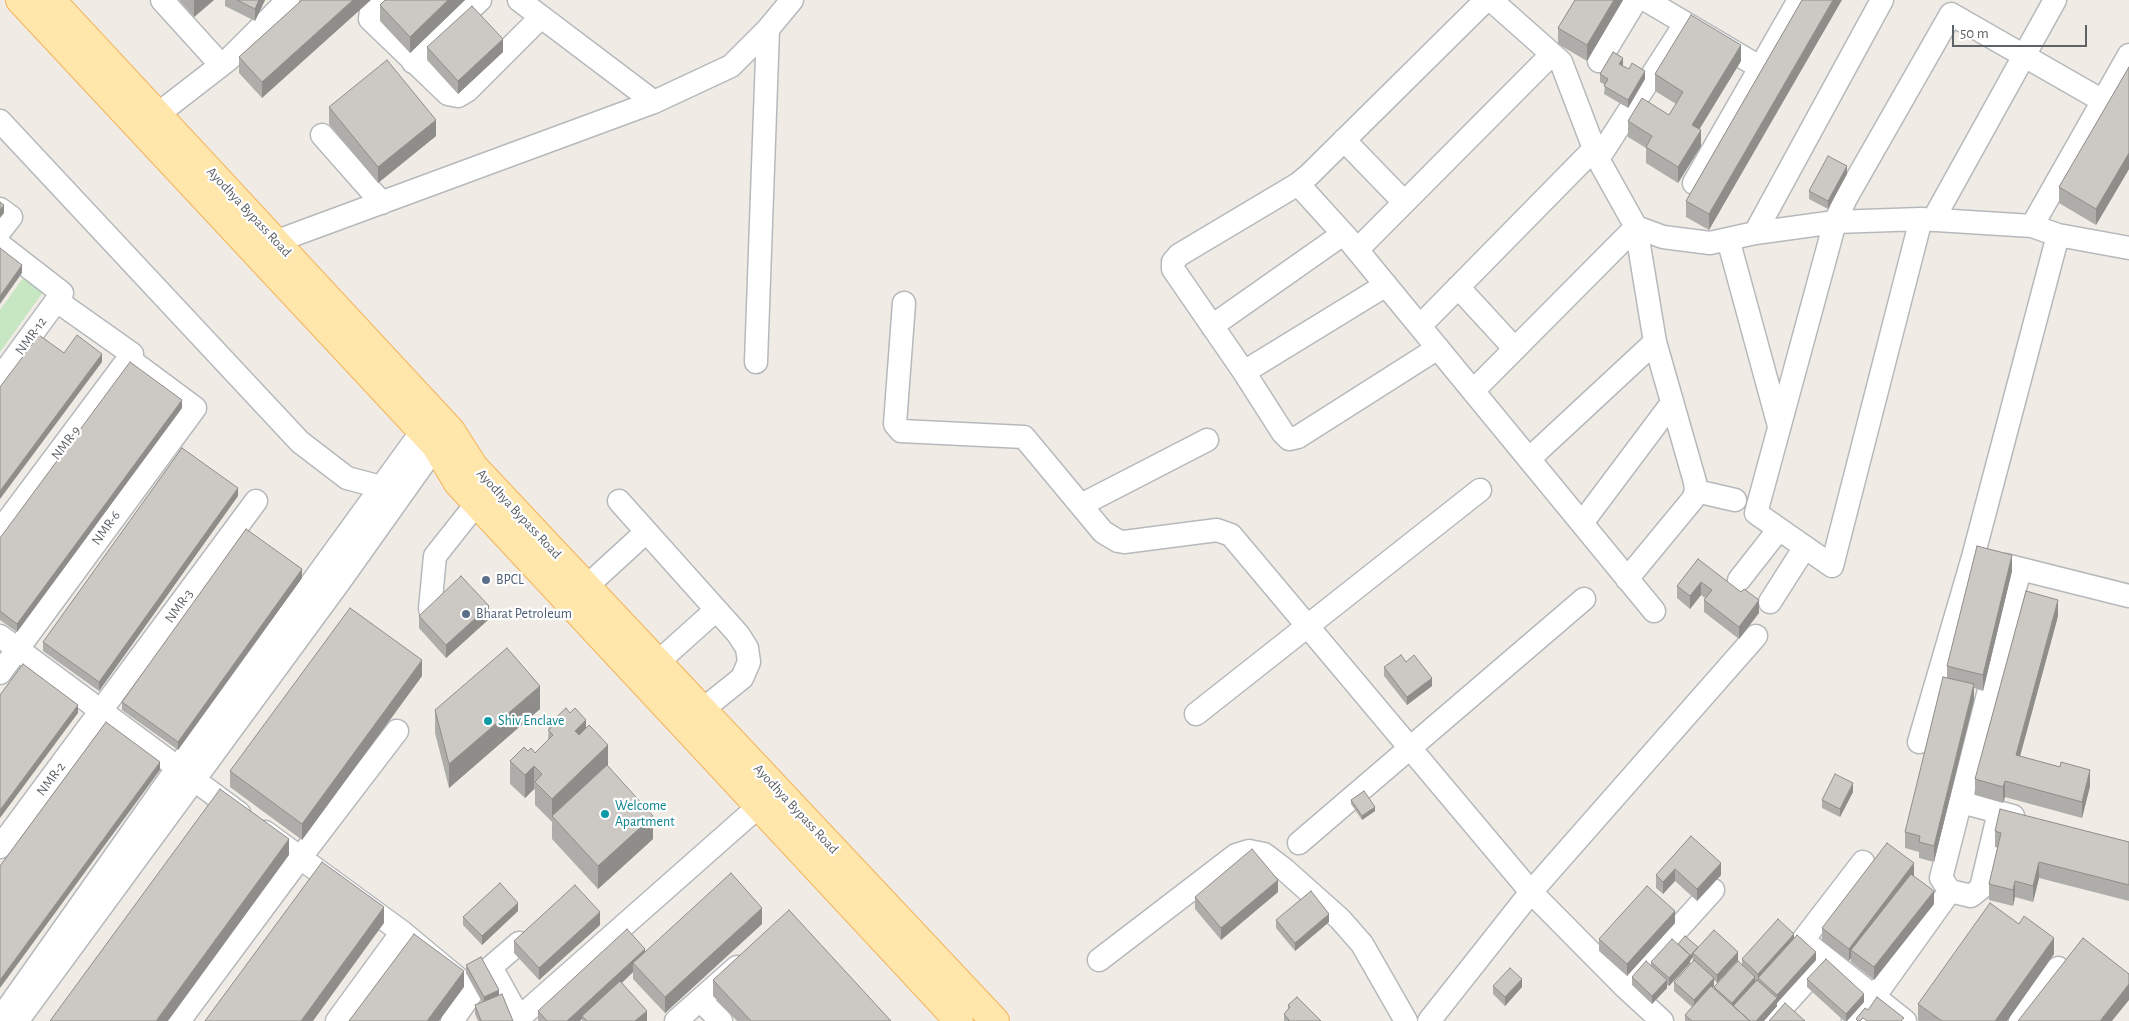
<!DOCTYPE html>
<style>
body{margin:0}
#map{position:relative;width:2129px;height:1021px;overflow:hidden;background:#f0ece5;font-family:"Alegreya Sans",sans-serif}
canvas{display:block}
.scale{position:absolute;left:1952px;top:25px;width:135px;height:22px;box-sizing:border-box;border:2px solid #5d6266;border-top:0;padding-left:6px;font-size:15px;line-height:18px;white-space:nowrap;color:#5d6266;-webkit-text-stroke:4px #fff;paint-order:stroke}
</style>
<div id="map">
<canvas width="2129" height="1021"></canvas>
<div class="scale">50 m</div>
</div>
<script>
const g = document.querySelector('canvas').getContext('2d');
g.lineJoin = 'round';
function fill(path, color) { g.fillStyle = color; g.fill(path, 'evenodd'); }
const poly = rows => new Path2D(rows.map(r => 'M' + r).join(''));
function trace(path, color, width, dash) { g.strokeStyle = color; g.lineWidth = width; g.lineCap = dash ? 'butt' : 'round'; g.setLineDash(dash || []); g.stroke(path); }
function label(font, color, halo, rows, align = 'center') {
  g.font = font + ' "Alegreya Sans",sans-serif'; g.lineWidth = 4.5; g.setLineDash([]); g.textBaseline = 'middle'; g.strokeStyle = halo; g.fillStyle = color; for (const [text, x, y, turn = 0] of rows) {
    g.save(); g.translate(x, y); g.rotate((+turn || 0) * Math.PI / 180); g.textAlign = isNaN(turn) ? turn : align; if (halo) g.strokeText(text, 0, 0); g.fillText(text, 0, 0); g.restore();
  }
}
fill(poly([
 [26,274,46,288,0,352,0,310]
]), '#c6e7c1');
const minor = poly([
 [162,0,221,65],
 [380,0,371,11,370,19,448,94,458,96,468,90,541,17],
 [519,0,654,102],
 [1491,0,1561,62,1598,159,1636,227,1663,237,1710,243,1755,233,1835,222,1921,219,2032,226,2058,235,2129,248],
 [1646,0,1761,68],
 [1599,61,1636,0],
 [413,62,480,0],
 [0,121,300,442,347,478,396,491],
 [145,127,158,114,229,59,288,0],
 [322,135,382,203],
 [1344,140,1404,202],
 [1598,159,1685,24],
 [1694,183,1799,0],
 [1298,184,1348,239,1654,611],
 [0,209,11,217,0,231],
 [1921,219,1832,566,1756,513,1835,222,1846,198,1951,14,2103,101],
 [1933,220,2055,0],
 [2032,226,2129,55],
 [1755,233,1882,0],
 [1728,239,1779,426],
 [0,245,62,293,0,378],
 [261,247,654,102,731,66,768,29,792,0],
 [1357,250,1552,54],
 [1458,287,1515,349],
 [904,303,895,424,901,431,1024,437,1103,532,1118,541,1124,542,1217,530,1231,535,1531,892,1625,987,1662,1021],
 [1212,326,1343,234],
 [1420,326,1594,149],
 [1438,348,1298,437,1289,439,1283,433,1244,372,1173,269,1173,262,1179,255,1298,184,1309,175,1486,0],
 [756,362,768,29],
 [1244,372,1386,285],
 [1473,391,1636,227],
 [1529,459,1655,342],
 [1696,491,1735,500],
 [619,501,738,634,747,648,749,662,742,678,702,710],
 [1081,505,1207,440],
 [1582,523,1672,403],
 [0,531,132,354,57,301],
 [2005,565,2129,596],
 [1627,579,1693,499,1696,491,1695,482,1655,342,1636,227],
 [1739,580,1779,529],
 [575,597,646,532],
 [1770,602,1805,547],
 [430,609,435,556,477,503],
 [0,636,239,813],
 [658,662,716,610],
 [0,673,195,408,129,359],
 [1196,714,1480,490],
 [1919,742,1973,557,2058,235],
 [1961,802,2013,816],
 [1999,812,1981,888,1971,896,1950,891,1941,878,2020,569],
 [265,832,402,932,473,991,452,1021],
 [1299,843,1584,599],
 [0,847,256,501],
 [1863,862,1803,940,1905,1021],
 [519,943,491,967,521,1021],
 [1099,960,1236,855,1249,851,1264,854,1285,870,1340,919,1362,944,1406,1021],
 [1628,984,1713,890],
 [700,1000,721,1021],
 [519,1018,759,806],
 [0,1019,178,767,422,431,433,420],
 [18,1020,340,581,436,446,447,436],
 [179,1021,300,858,397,731],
 [337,1021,402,932],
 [676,1021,737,967],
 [1429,1021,1531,892,1756,636],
 [1770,1021,1826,959],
 [1853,1021,1874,997,1950,891],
 [2020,1021,2058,968]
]);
const major = poly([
 [20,0,436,446,458,483,959,1021],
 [51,0,451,431,474,467,995,1021]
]);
trace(minor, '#b6b9bc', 25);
trace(major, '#f4b459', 30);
trace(minor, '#fff', 22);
trace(major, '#ffe6ab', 28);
fill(poly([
 [179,0,214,0,194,17],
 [225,0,265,0,255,21,225,6],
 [302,0,262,98,239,73,239,57],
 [465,0,410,53,380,21,380,5],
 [1575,0,1623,0,1587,61,1558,44,1558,28],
 [1802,0,1709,230,1686,217,1686,201],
 [427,47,503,52,458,94,427,60],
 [1741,61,1699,130,1701,146,1678,183,1646,163,1646,148,1628,137,1628,121,1669,115,1676,104,1655,91,1655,74],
 [1623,66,1645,79,1628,108,1604,94,1605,85,1600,82,1600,74],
 [2129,67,2129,169,2096,225,2059,203,2059,187],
 [329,107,436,136,378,183,329,124],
 [1847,174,1828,209,1809,199,1809,191],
 [182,408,17,632,0,620,0,538],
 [238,496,99,691,43,651,43,642],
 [1698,559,1759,613,1739,639,1704,612,1704,600,1705,598,1701,595,1690,609,1677,598,1677,586],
 [2012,571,1983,691,1974,688,1974,700,1934,862,1919,858,1919,852,1905,848,1905,832,1947,678,1947,666],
 [302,578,178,750,122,710,122,702],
 [419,616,489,619,446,658,419,628],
 [2058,616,2020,756,2060,767,2090,786,2082,818,2005,797,2003,803,1975,795,1975,779],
 [1406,662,1432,686,1407,705,1384,676,1384,667],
 [422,676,302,840,230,787,230,771],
 [540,709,449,788,435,733,435,710],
 [549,724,586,728,608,767,653,839,598,889,552,839,552,822,535,805,535,790,534,789,525,798,510,784,510,761,528,751,535,753,548,740],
 [1853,792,1840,817,1822,808,1822,800],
 [1351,800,1375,811,1362,820,1351,804],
 [1995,831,2129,842,2129,901,2039,878,2033,902,2015,897,2013,906,1989,900,1989,884,1998,848,1995,847],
 [1691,836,1721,875,1697,901,1675,881,1663,894,1656,888,1656,875],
 [1914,876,1934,904,1874,980,1851,962,1851,958,1849,961,1822,941,1822,928],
 [1278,892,1221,940,1195,909,1195,897],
 [518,911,482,945,463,925,463,917],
 [1276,920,1329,922,1295,951,1276,928],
 [1675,923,1627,976,1599,951,1599,939],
 [762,924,665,1013,633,979,633,972,622,983,647,1021,582,1021,582,1019,580,1021,538,1021,538,1011,645,952],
 [600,925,539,980,514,953,514,941],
 [1794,938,1816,960,1777,1003,1777,1006,1764,1021,1685,1021,1685,1015,1692,1007,1674,991,1674,982,1693,961,1693,957,1690,961,1690,963,1669,986,1667,985,1667,988,1652,1004,1632,985,1632,977,1651,965,1651,962,1678,944,1698,948,1738,960,1717,983,1714,980,1714,986,1713,987,1714,989,1714,987,1742,964,1742,959],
 [2054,954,2007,1021,1919,1021,1918,1020,1918,1004],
 [466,965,499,996,513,1021,478,1021,475,1014,475,1005,482,1002,466,973],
 [1807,979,1864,1002,1847,1021,1844,1021,1807,987],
 [713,980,891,1021,737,1021,713,996],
 [1493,986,1522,987,1505,1006,1493,994],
 [1288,1005,1321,1021,1284,1021,1284,1014,1288,1009]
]), '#afada9');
fill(poly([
 [195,0,214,0,194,17,194,1],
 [259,0,265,0,255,21,255,9],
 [353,0,371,0,262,98,262,82],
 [448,0,465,0,410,53,410,37],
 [1614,0,1623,0,1587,61,1587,45],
 [1833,0,1842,0,1709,230,1709,214],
 [503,39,503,52,458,94,458,81],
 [1741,45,1741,61,1692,141,1692,125],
 [1623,58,1623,66,1619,64],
 [1645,71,1645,79,1628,108,1628,100],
 [436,120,436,136,378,183,378,167],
 [1701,130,1701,146,1678,183,1678,167],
 [2129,153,2129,169,2096,225,2096,209],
 [1847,166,1847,174,1828,209,1828,201],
 [4,205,4,213,0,218,0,210],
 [22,265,22,273,0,304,0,296],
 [102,354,102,362,0,499,0,491],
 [182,400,182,408,17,632,17,624],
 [238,488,238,496,99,691,99,682],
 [2012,555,2012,571,1983,691,1983,675],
 [302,569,302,578,178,750,178,742],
 [1701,582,1701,595,1690,609,1690,596],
 [1759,600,1759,613,1739,639,1739,627],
 [2058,600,2058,616,2016,771,2016,755],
 [489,606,489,619,446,658,446,645],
 [422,660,422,676,302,840,302,824],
 [1432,678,1432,686,1407,705,1407,697],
 [1974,684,1974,700,1934,862,1934,846],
 [540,686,540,709,449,788,449,764],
 [78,705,78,713,0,818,0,810],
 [586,720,586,743,575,731],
 [608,745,608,768,552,816,552,822,552,799],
 [160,762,160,770,0,988,0,980],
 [534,766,534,789,525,798,525,775],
 [2090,770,2090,786,2082,818,2082,802],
 [2005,781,2005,797,2003,803,2003,787],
 [1853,783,1853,792,1840,817,1840,809],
 [1375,807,1375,811,1362,820,1362,816],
 [653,816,653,839,598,889,598,866],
 [289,839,289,855,168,1021,156,1021],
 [2039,862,2039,878,2033,902,2033,886],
 [1721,863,1721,875,1697,901,1697,889],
 [1914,863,1914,876,1855,953,1851,950,1851,958,1849,961,1849,949],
 [1675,869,1675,881,1663,894,1663,882],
 [1278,880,1278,892,1221,940,1221,928],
 [2015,881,2015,897,2013,906,2013,890],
 [1934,891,1934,904,1874,980,1874,967],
 [518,903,518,911,482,945,482,936],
 [384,907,384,923,313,1021,301,1021],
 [762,908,762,924,665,1013,665,997],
 [1675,911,1675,923,1627,976,1627,964],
 [600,912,600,925,539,980,539,968],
 [1329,914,1329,922,1295,951,1295,943],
 [1794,934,1794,943,1758,978,1758,974],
 [2054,938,2054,954,2007,1021,1995,1021],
 [645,949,645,961,633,963,633,972,584,1018,582,1016,582,1019,580,1021,567,1021],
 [1738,952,1738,960,1717,983,1717,975],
 [1816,952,1816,960,1777,1003,1777,995],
 [1693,953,1693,957,1690,961,1690,963,1669,986,1669,978,1690,955],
 [464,971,464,987,439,1021,427,1021],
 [1755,977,1755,985,1732,1011,1732,1003],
 [1714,978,1714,986,1694,1009,1694,1000],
 [1522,979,1522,987,1505,1006,1505,997],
 [1667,980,1667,988,1652,1004,1652,996],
 [2129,984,2129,1000,2112,1021,2100,1021],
 [499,990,499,998,484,1006,484,997],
 [1864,994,1864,1002,1847,1021,1846,1021,1846,1014],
 [1777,998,1777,1006,1764,1021,1756,1021],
 [647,1011,647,1021,635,1021]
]), '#8f8d89');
const building = poly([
 [237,0,259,0,255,9,237,0],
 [302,0,353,0,262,82,239,57,302,0],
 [385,0,448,0,410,37,380,5,385,0],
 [1575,0,1614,0,1587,45,1558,28,1575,0],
 [1802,0,1833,0,1709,214,1686,201,1802,0],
 [472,6,503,39,458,81,427,47,472,6],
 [1691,15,1741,45,1692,125,1701,130,1678,167,1646,147,1652,136,1628,121,1642,98,1669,115,1683,92,1655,74,1691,15],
 [1613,52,1623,58,1619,64,1629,69,1632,63,1645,71,1628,100,1604,86,1608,79,1600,74,1613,52],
 [387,60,436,120,378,167,329,107,387,60],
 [2129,67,2129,153,2096,209,2059,187,2129,67],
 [1828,156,1847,166,1828,201,1809,191,1828,156],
 [0,202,4,205,0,210,0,202],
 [0,248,22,265,0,296,0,248],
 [39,335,64,353,77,335,102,354,0,491,0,387,39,335],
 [130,362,182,400,17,624,0,611,0,538,130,362],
 [182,448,238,488,99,682,43,642,182,448],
 [246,529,302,569,178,742,122,702,246,529],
 [1977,546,2012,555,1983,675,1947,666,1977,546],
 [1698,559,1741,592,1744,589,1759,600,1739,627,1704,600,1712,590,1701,582,1690,596,1677,586,1698,559],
 [461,576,489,606,446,645,419,616,461,576],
 [2026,591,2058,600,2016,755,2060,767,2061,762,2090,770,2082,802,2005,781,2003,787,1975,779,2026,591],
 [350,608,422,660,302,824,230,771,350,608],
 [507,648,540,686,449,764,435,710,507,648],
 [1401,655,1406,662,1414,655,1432,678,1407,697,1384,667,1401,655],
 [23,664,78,705,0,810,0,695,23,664],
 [1943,677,1974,684,1934,846,1919,842,1920,836,1905,832,1943,677],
 [566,708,570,713,575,708,586,720,575,731,579,735,589,725,608,745,552,799,535,782,542,774,534,766,525,775,510,761,524,747,528,751,531,748,535,753,553,735,548,730,552,727,549,724,566,708],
 [106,722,160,762,0,980,0,866,106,722],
 [607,765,653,816,598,866,552,816,607,765],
 [1835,774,1853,783,1840,809,1822,800,1835,774],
 [220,789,289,839,156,1021,50,1021,220,789],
 [1364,791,1375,807,1362,816,1351,800,1364,791],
 [2000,809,2129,842,2129,885,2039,862,2033,886,2015,881,2013,890,1989,884,2001,833,1995,831,2000,809],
 [1691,836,1721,863,1697,889,1675,869,1663,882,1656,875,1691,836],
 [1887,843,1914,863,1849,949,1822,928,1887,843],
 [1252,849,1278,880,1221,928,1195,897,1252,849],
 [322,862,384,907,301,1021,205,1021,322,862],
 [731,873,762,908,665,997,633,963,731,873],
 [1911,874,1934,891,1874,967,1851,950,1911,874],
 [500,883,518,903,482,936,463,917,500,883],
 [575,885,600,912,539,968,514,941,575,885],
 [1647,886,1675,911,1627,964,1599,939,1647,886],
 [1311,891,1329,914,1295,943,1276,920,1311,891],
 [1990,903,2019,924,2024,916,2054,938,1995,1021,1942,1021,1918,1004,1990,903],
 [789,910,891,1021,751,1021,713,980,789,910],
 [1778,919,1794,934,1758,974,1742,959,1778,919],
 [627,929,645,949,567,1021,547,1021,538,1011,627,929],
 [1714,930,1738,952,1717,975,1693,953,1714,930],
 [414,934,464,971,427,1021,349,1021,414,934],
 [1797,935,1816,952,1777,995,1758,978,1797,935],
 [1685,936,1698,947,1690,956,1690,955,1678,944,1685,936],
 [2083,938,2129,974,2129,984,2100,1021,2018,1021,2083,938],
 [1672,939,1690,955,1669,978,1651,962,1672,939],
 [481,957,499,990,484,997,466,965,481,957],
 [1826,959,1864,994,1846,1014,1807,979,1826,959],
 [1694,960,1714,978,1694,1000,1674,982,1694,960],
 [1646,961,1667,980,1652,996,1632,977,1646,961],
 [1738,961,1755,977,1732,1003,1714,987,1738,961],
 [1510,968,1522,979,1505,997,1493,986,1510,968],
 [1757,980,1777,998,1756,1021,1750,1021,1733,1006,1757,980],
 [620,981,647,1011,635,1021,587,1021,582,1016,620,981],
 [1711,986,1750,1021,1692,1021,1685,1015,1711,986],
 [502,994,513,1021,481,1021,475,1005,502,994],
 [1297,997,1321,1021,1288,1021,1289,1020,1284,1014,1290,1007,1288,1005,1297,997],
 [1877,997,1904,1018,1901,1021,1867,1021,1863,1018,1860,1021,1858,1021,1856,1019,1865,1008,1868,1010,1877,997],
 [1785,1003,1805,1021,1769,1021,1785,1003]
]);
fill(building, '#ccc9c4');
trace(building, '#8f8d89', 1);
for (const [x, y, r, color] of [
 [486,580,5,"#5c6f8a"],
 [466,614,5,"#5c6f8a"],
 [488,721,5,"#0f9aa8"],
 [605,814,5,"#0f9aa8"]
]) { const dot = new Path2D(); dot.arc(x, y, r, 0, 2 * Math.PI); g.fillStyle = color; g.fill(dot); trace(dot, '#fff', 2); }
label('14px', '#5d6266', '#fff', [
 ["Ayodhya Bypass Road",249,212,47],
 ["NMR-12",31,336,-54],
 ["NMR-9",66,443,-53],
 ["Ayodhya Bypass Road",519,514,47],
 ["NMR-6",106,528,-54],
 ["NMR-3",179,606,-54],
 ["NMR-2",51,779,-53],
 ["Ayodhya Bypass Road",796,809,47]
]);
label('14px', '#4e5e75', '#fff', [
 ["BPCL",496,580],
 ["Bharat Petroleum",476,614]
], 'left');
label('14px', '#0d838f', '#fff', [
 ["Shiv Enclave",498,721],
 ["Welcome",615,806],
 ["Apartment",615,822]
], 'left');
</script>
